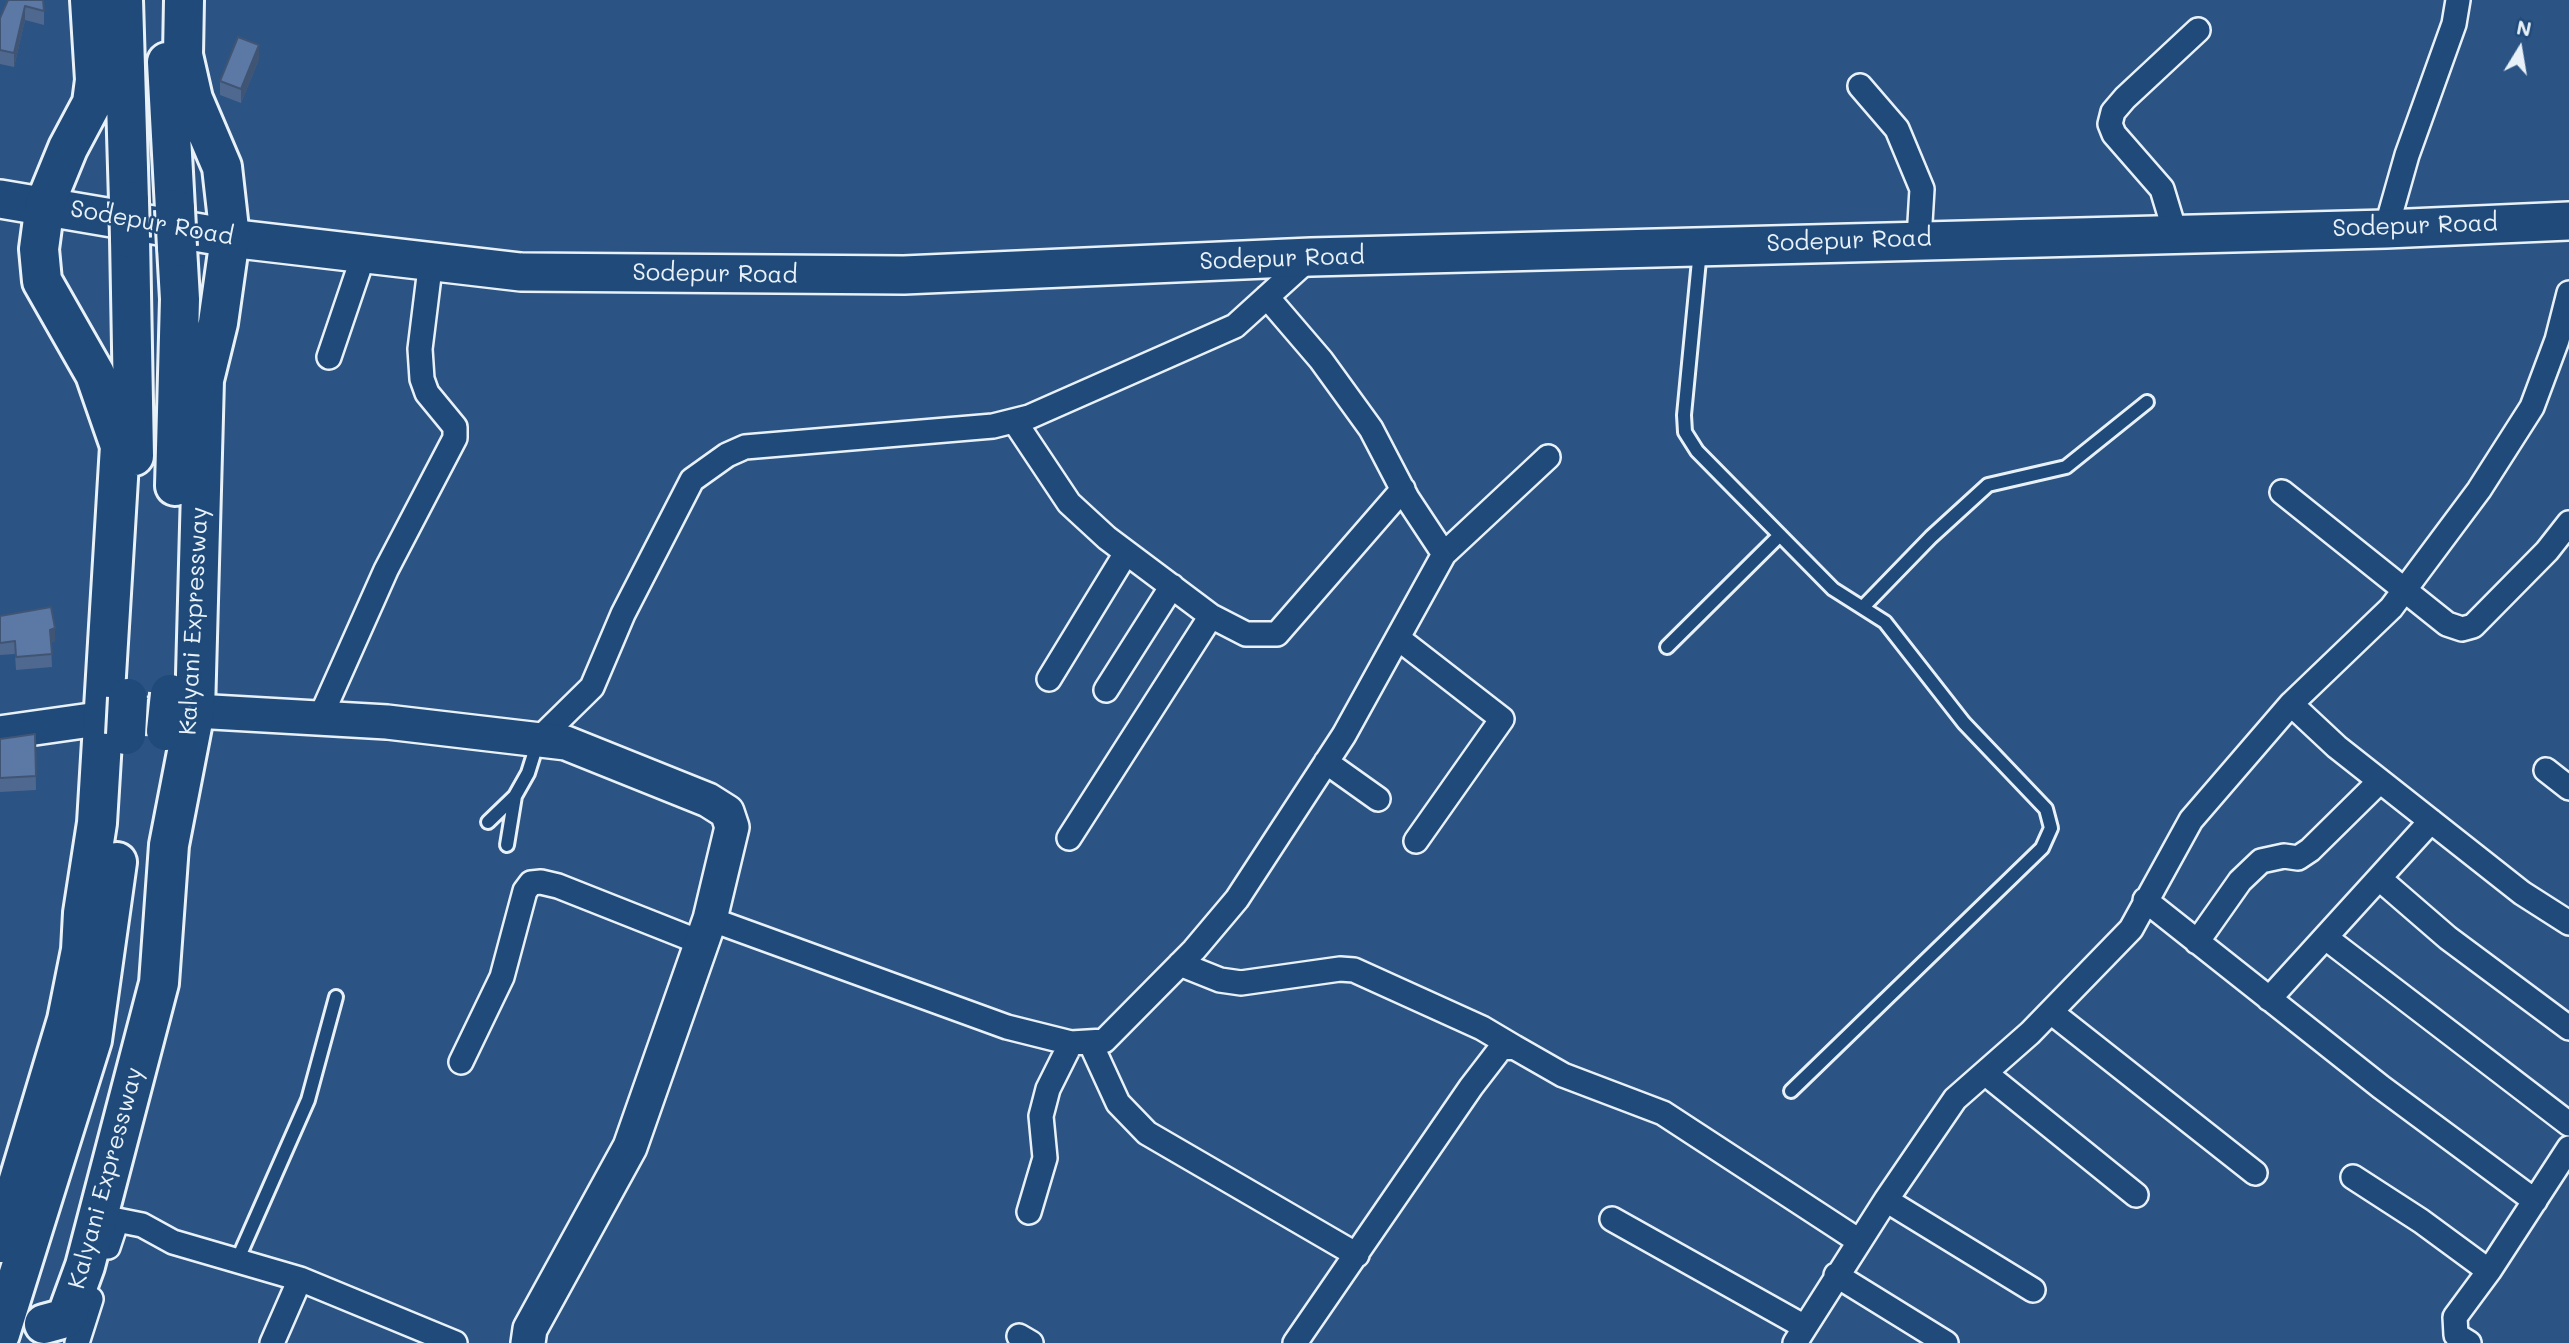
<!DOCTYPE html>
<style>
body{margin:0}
#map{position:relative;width:2569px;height:1343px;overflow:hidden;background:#2b5383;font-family:Mali,sans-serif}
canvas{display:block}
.north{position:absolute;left:2485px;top:14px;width:70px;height:70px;-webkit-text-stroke:5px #1f4a7a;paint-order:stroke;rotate:11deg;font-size:19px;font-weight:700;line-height:28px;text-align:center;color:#e8f1f8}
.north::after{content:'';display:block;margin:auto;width:24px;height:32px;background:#e8f1f8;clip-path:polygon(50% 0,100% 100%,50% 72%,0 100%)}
</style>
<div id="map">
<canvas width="2569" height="1343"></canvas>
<div class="north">N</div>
</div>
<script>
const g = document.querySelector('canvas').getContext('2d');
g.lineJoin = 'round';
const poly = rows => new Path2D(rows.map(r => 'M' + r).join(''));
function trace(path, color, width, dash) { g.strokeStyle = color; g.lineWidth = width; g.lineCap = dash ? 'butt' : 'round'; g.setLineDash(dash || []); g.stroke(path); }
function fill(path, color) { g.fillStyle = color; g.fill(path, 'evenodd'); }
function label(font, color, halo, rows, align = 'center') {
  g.font = font + ' Mali,sans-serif'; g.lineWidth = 5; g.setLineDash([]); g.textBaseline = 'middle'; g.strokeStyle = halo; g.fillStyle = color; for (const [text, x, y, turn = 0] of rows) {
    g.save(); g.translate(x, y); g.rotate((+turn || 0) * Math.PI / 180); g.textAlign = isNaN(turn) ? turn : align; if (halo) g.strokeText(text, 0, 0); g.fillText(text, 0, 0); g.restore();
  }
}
const lane = poly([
 [1700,250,1684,415,1685,432,1697,451,1833,589,1885,622,1964,723,2046,809,2051,828,2042,848,1791,1091],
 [1864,606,1931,537,1988,485,2066,467,2147,402],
 [1667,647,1780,535],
 [488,822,515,796],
 [507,845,515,796,528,773,538,741],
 [237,1261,308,1100,336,997]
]);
const street = poly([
 [1860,86,1897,129,1922,189,1919,239],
 [2386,229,2407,155,2454,24,2458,0],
 [2175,232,2162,189,2114,134,2110,124,2113,112,2125,98,2198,30],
 [329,357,365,251],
 [1015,422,1069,503,1107,538,1211,616,1246,634,1277,634,1403,489],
 [2282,492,2447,624,2462,629,2473,626,2547,551,2569,523],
 [1444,554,1548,457],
 [1399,639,1502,719,1416,841],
 [1049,679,1126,553],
 [1106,690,1172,586],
 [2291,704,2391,608,2479,490,2532,407,2557,340,2569,293],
 [320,718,386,570,455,438,455,427,427,393,422,379,420,349,431,260],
 [538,740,592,687,623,614,692,480,727,455,745,447,993,426,1029,417,1235,326,1311,257],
 [1326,762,1378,799],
 [2546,770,2569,788],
 [1069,838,1211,616],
 [2381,880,2448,938,2569,1028],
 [2145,900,2381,1087,2535,1201],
 [710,919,1007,1027,1071,1043,1104,1041,1194,950,1237,899,1344,735,1444,554,1407,498,1371,429,1321,360,1267,297],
 [2326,938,2569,1124],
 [2197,942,2240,881,2261,861,2284,856,2298,858,2310,850,2380,781],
 [1180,964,1220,980,1241,983,1340,969,1354,970,1482,1028,1514,1047],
 [2269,999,2431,821],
 [2051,1012,2255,1173],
 [1090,1042,1118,1103,1147,1133,1357,1255],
 [461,1062,502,977,525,891,531,883,541,882,558,886,702,943],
 [1985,1073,2136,1195],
 [2353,1177,2421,1221,2489,1271],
 [1886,1200,2033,1290],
 [1029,1212,1045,1158,1041,1116,1048,1089,1071,1043],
 [1612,1219,1803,1326],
 [108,1247,117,1220,142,1225,173,1242,300,1279,455,1343],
 [1836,1275,1946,1343],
 [1019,1336,1031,1343],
 [77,1343,91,1299],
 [272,1343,300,1279],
 [1295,1343,1471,1087,1501,1048,1514,1047,1563,1075,1663,1113,1859,1241],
 [1795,1343,1886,1200,1955,1099,2030,1033,2131,929,2191,820,2291,704,2337,747,2522,893,2569,923],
 [2469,1343,2456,1335,2455,1317,2489,1271,2569,1148]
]);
const secondary = poly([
 [0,733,105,718,195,711,387,722,566,743,708,800,727,812,732,827,710,919,630,1147,530,1329,528,1343]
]);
const primary = poly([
 [0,199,230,238,521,272,904,275,1311,257,2386,229,2569,221]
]);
const highway = poly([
 [123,0,129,201],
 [167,62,175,209],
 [130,238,134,456],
 [175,486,180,299,177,247],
 [0,1243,67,1020,81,950,83,913,97,823,120,446,95,374,42,281,39,249,45,204,68,148,92,103,95,80,90,0],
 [44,1324,66,1318,85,1266,159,983,169,845,195,711,204,380,218,323,230,238,222,167,193,99,183,55,184,0],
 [0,1334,92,1040,117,862]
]);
trace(lane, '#e8f1f8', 18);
trace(street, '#e8f1f8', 28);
trace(secondary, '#e8f1f8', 38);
trace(primary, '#e8f1f8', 42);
trace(highway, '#e8f1f8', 44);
trace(lane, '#1f4a7a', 12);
trace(street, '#1f4a7a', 23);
trace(secondary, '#1f4a7a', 33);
trace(primary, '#1f4a7a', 37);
trace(highway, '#1f4a7a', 38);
const highwayBridge = poly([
 [129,201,130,238],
 [175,209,177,247],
 [166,731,170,694],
 [126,735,128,698]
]);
trace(highwayBridge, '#e8f1f8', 44, []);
trace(highwayBridge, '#1f4a7a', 38);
fill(poly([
 [8,0,44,11,44,25,25,20,14,67,0,64,0,18],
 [259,59,241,103,220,95,220,81],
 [0,616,55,641,51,642,52,667,16,670,15,654,0,655],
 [35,734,36,790,0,792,0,739]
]), '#4f688f');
fill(poly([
 [25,6,25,20,14,67,14,53],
 [259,45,259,59,241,103,241,89],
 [55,628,55,641,50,642,50,630]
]), '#405574');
const building = poly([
 [8,0,43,0,44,11,25,6,14,53,0,50,0,18,8,0],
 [238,37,259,45,241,89,220,81,238,37],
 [51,607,55,628,50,630,52,654,16,657,15,641,0,643,0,616,51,607],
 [35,734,36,776,0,778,0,739,35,734]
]);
fill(building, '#5c79a6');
trace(building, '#405574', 2);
label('24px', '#e8f1f8', '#1f4a7a', [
 ["Sodepur Road",152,223,10],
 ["Sodepur Road",2415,226,-2],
 ["Sodepur Road",1849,241,-2],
 ["Sodepur Road",1282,259,-2],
 ["Sodepur Road",715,274,1],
 ["Kalyani Expressway",194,621,-87],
 ["Kalyani Expressway",106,1178,-75]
]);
</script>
